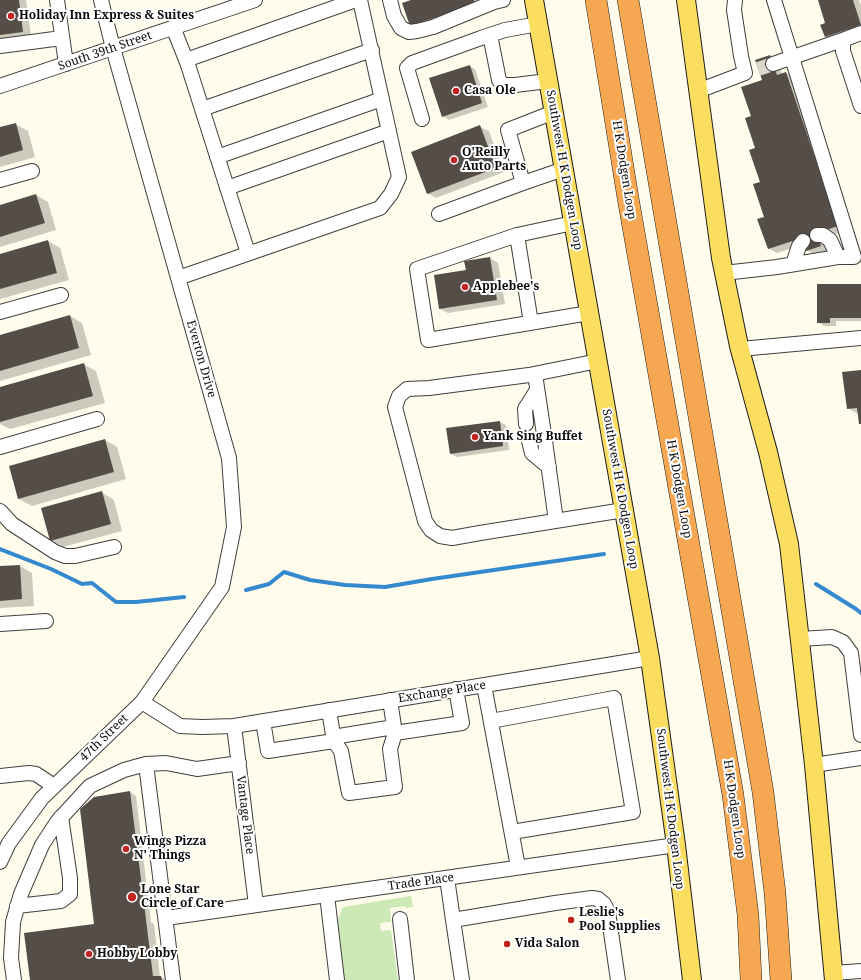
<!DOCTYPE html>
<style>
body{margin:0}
canvas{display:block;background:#fffceb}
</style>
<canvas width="861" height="980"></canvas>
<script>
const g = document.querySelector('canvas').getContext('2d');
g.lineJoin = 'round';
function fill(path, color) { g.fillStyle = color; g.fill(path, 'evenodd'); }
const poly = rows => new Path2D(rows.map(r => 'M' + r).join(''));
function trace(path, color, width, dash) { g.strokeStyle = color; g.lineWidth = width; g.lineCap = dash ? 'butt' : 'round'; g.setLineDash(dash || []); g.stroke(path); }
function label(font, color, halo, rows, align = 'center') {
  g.font = font + ' "Noto Serif",serif'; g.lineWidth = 4; g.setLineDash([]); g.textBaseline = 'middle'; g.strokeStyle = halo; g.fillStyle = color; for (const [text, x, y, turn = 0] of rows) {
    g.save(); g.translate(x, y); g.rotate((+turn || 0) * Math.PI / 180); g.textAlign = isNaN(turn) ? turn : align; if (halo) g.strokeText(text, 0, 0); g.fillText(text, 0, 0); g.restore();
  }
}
fill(poly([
 [411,896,413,907,406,908,405,906,390,908,391,922,380,923,381,931,391,930,398,980,344,980,338,919,343,907]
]), '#cde9b5');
fill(poly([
 [0,0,26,0,31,36,0,40],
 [414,0,478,0,480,7,417,28,411,25],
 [819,0,859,0,861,6,861,32,834,41,826,37,827,24],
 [770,56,778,61,782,74,786,73,795,78,845,231,825,238,829,251,815,255,807,250,805,244,777,253,768,248,752,116],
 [469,66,475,69,488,107,449,120,443,116],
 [15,124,28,131,35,157,0,167,0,128],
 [480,127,489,131,504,172,436,198,427,193],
 [36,195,48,202,56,230,0,247,0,206],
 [48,241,60,248,69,280,0,299,0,255],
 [490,258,498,263,505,304,448,313,440,309,467,271],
 [861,284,861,321,836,321,836,326,824,326,818,322],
 [70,316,82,323,91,355,0,381,0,336],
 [83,364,96,371,105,403,10,429,0,424,0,388],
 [861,371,861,424,860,424,859,413,856,413,848,408],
 [499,422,506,425,509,450,457,457,450,453],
 [105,440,117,447,126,479,32,506,19,499,10,467],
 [101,492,114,500,122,531,63,547,51,540],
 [20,566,32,573,34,606,0,608,0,567],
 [130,792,136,796,151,922,154,924,160,977,167,980,31,980,97,925]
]), '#0003');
trace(poly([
 [0,549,51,569,82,584,92,583,116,602,136,602,184,597],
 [816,584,856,609,861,613],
 [246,590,269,584,284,572,310,580,345,585,385,587,432,579,604,554]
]), '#3589cf', 4);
fill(poly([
 [0,0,19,0,23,32,0,35],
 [411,0,474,0,475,4,410,26,402,3],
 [818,0,853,0,861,25,825,37,820,25,825,23],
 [770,55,777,75,786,72,838,226,817,233,821,246,806,251,802,238,768,249,757,219,764,217,753,184,760,182,749,150,755,148,745,118,751,116,741,87,762,80,755,60],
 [470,65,482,103,442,117,429,78],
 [16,123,23,150,0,157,0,127],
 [480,125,496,168,427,194,411,152],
 [36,194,45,223,0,237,0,205],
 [48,240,57,273,0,289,0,254],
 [490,257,497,300,439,309,434,275,466,270,464,261],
 [817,284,861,284,861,318,830,318,830,323,817,323],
 [70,315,79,348,0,371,0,335],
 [84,363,93,396,0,422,0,387],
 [861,370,861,424,859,424,857,408,847,409,842,372],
 [500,421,503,446,450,454,446,428],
 [105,439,114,472,18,499,9,466],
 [102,491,111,524,50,541,41,508],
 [20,565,22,599,0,601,0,566],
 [130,791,153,976,161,976,162,980,30,980,24,933,94,924,80,809,94,797]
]), '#554e48');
trace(poly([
 [758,69,773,64]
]), '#dbd8ca', 14, [14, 7]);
const minor = poly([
 [57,0,66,64],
 [390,0,394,16,401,28,409,32,417,31,433,27,494,2,503,0],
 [173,27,188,65,248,253],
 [861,33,845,39,843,44,843,51,861,106],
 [490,35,499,80,502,84,507,85,515,85,548,81],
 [0,46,62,38],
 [186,60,356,0],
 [773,64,845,39],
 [0,86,255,0],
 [698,91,745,73,741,56,734,10,735,0],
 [202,109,372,50],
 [554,112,508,130,523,183,564,169],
 [422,119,407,68,412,63,481,38,505,30,538,24],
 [217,157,382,99],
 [0,180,32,171],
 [227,188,389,131],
 [439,214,523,183],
 [573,223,517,235,417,269,428,340,589,313],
 [517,235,531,323],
 [817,235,823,235,830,240,838,257],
 [793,264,799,246,803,241],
 [724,273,777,267,838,257,854,257,774,0],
 [178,278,380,208,391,194,399,177,360,0],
 [0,312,61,295],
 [740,349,861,338],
 [598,361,529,375,429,388,407,389,399,396,395,407,425,521,431,530,440,536,452,538,480,533,624,510],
 [535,374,545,441,556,521],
 [526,424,525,409,537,390],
 [529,441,532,453,549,467],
 [0,447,97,419],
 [0,511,12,524,55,552,65,556,75,556,114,547],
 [0,624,46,621],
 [800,639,832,637,843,642,851,653,861,735],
 [484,685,518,867],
 [390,700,395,733,462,723,456,689],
 [142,702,180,726,202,727,234,726,650,658],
 [263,721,268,751,334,741,329,710],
 [491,721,614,698,633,812,512,832],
 [234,726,256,905],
 [333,737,394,727],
 [334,741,341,751,349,793,395,787,390,749,395,733],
 [146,764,173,980],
 [814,765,861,758],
 [0,776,29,773,36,774,54,786],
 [0,862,9,843,42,798,142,702,222,587,234,527,229,458,113,48,101,0],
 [447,878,453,920],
 [327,895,337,980],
 [17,906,61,901,70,894,70,878,61,817],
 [166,918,676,845],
 [400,919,407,980],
 [833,973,861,971],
 [14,980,11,958,13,922,21,894,42,845,57,822,90,786,124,770,146,764,166,763,197,769,239,763],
 [462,980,453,920,555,903,592,898,598,899,604,904,608,912,618,980]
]);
const major = poly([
 [534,0,650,658,676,845,692,980],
 [686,0,721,258,739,346,768,452,789,544,814,765,834,980]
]);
const highway = poly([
 [596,0,628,198,733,795,748,915,751,980],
 [628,0,763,792,775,893,781,980]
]);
trace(minor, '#3f3f3f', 16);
trace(major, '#1d1d1d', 20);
trace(highway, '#1d1d1d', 22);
trace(minor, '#fff', 14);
trace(major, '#fbde60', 18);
trace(highway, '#f6a752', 21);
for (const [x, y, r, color] of [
 [11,16,4,"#be2422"],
 [456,91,4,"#be2422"],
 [454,160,4,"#be2422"],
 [465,287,4,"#be2422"],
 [475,437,4,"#be2422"],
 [126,849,4,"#be2422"],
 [132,897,5,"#be2422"],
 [571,920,4,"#be2422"],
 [507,944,4,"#be2422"],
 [89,954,4,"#be2422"]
]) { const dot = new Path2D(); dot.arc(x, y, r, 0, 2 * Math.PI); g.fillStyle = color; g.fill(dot); trace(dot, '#fff', 1.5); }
label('bold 12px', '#0c0c0c', '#fff', [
 ["Holiday Inn Express & Suites",19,16],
 ["Casa Ole",464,91],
 ["O'Reilly",462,153],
 ["Auto Parts",462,167],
 ["Applebee's",473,287],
 ["Yank Sing Buffet",483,437],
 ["Wings Pizza",134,842],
 ["N' Things",134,856],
 ["Lone Star",141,890],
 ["Circle of Care",141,904],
 ["Leslie's",579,913],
 ["Pool Supplies",579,927],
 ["Vida Salon",515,944],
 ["Hobby Lobby",97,954]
], 'left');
label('12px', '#0c0c0c', '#fff', [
 ["South 39th Street",105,51,-19],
 ["Southwest H K Dodgen Loop",564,170,80],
 ["H K Dodgen Loop",624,170,81],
 ["Everton Drive",201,359,74],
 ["Southwest H K Dodgen Loop",620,489,80],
 ["H K Dodgen Loop",679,489,80],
 ["Exchange Place",442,692,-9],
 ["47th Street",104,738,-44],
 ["Southwest H K Dodgen Loop",670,809,83],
 ["H K Dodgen Loop",734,809,82],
 ["Vantage Place",245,815,83],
 ["Trade Place",421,882,-8]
]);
</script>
